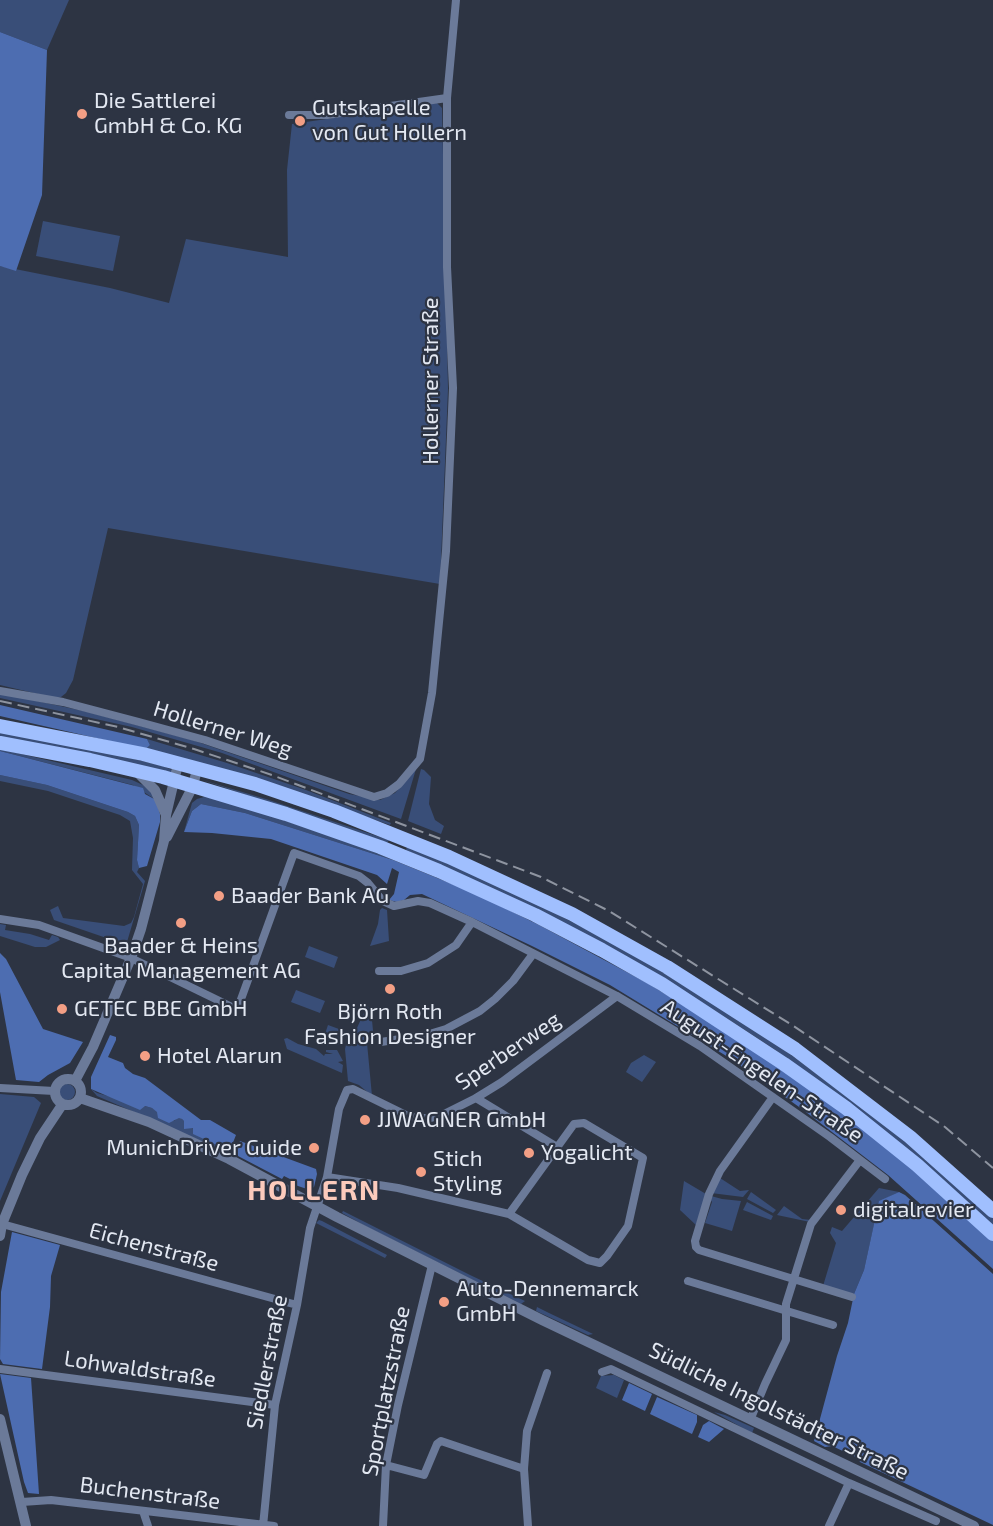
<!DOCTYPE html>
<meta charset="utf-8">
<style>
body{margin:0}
canvas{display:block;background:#2d3443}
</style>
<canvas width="993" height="1526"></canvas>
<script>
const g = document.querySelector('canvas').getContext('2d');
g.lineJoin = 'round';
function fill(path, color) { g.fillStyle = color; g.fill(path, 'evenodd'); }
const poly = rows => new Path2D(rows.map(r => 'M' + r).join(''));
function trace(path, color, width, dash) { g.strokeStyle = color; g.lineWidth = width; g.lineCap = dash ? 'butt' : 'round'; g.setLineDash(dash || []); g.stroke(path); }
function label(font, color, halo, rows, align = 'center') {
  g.font = font + ' "Exo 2",sans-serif'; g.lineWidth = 4.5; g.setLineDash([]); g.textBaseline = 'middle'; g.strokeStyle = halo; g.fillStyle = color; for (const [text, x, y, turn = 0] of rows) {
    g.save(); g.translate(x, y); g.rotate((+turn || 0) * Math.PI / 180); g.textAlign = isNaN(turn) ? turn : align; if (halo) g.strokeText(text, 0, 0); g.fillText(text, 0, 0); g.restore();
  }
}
fill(poly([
 [0,0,69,0,47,50,0,32],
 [437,103,442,108,448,389,440,584,108,528,73,680,66,693,61,697,55,698,0,685,0,266,110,288,169,303,186,239,288,257,287,170,292,124],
 [43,221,120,236,113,271,36,256],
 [0,693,88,712,192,740,349,794,380,800,395,793,416,769,401,819,222,753,132,727,0,698],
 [0,732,84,747,163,766,172,770,172,773,0,737],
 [147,739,227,763,306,790,391,823,390,825,317,800,131,746,147,748,150,745],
 [0,749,132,780,143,785,151,792,156,800,133,785,0,751],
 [421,769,424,770,431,777,429,804,435,820,444,826,441,834,408,821],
 [0,775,47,785,128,812,135,816,139,825,137,860,139,868,137,872,145,881,127,942,124,944,54,920,50,910,58,906,63,918,124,926,131,923,134,917,143,884,132,870,133,838,130,821,120,815,48,791,0,781],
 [202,780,266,799,389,840,387,843],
 [204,797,220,799,352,843,393,860,245,813,201,804,192,811,184,832,192,803,197,799],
 [407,847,456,866,543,907,630,952,774,1042,903,1139,993,1217,993,1226,774,1049,728,1019,677,987,455,872,406,850],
 [382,908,387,910,389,941,370,946,378,924,380,910],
 [0,924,6,925,5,930,30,934,49,940,52,935,58,937,60,940,46,947,35,947,0,936],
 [309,946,338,957,334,968,305,957],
 [296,990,325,1001,320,1013,291,1002],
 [367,1006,371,1010,374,1041,352,1039],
 [328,1025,347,1032,339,1045,321,1046],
 [287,1038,298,1044,316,1049,324,1056,325,1054,333,1054,326,1052,326,1050,337,1050,343,1061,338,1062,343,1065,342,1073,287,1049,284,1039],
 [347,1041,367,1043,372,1096,359,1085,348,1081,345,1049],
 [644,1055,656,1062,642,1082,626,1072,631,1063],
 '59 1092a8 8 0 1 1 16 0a8 8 0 1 1-16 0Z',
 [91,1089,97,1093,152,1108,174,1121,179,1117,182,1119,191,1127,221,1147,228,1149,222,1150,97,1096],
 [0,1094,34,1097,41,1103,0,1201],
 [720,1178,740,1191,749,1190,743,1197,711,1193],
 [684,1181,706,1194,696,1225,680,1210],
 [879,1188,899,1192,879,1202,864,1270,854,1294,823,1286,836,1243,830,1233,832,1227,842,1231],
 [751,1192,776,1210,773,1213,747,1199],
 [711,1196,722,1199,741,1201,732,1231,705,1223,712,1202,710,1199],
 [747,1202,773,1216,771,1220,743,1210],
 [784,1206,802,1219,811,1220,810,1222,777,1215],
 [343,1211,470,1275,525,1301,521,1304,367,1227,342,1213],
 [319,1220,322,1221,387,1255,385,1258,316,1223],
 [537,1307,549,1313,593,1334,588,1335,536,1311],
 [614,1375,624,1380,617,1398,596,1388,601,1376],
 [714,1412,725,1415,754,1428,752,1433]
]), '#394e78');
fill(poly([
 [0,32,47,50,42,195,16,271,0,266],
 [0,705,147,739,150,745,147,748,131,746,0,716],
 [0,751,143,788,145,794,156,800,160,814,160,822,147,866,139,868,137,860,139,825,135,816,128,812,47,785,0,775],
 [201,804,245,813,393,860,474,893,539,925,649,984,747,1045,847,1116,890,1150,993,1239,993,1269,888,1175,802,1109,728,1057,610,985,532,946,422,894,410,895,404,900,397,902,389,900,394,894,399,872,392,868,387,884,377,875,271,839,212,833,184,832,192,811],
 [0,953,6,959,43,1029,83,1042,70,1063,48,1075,39,1082,16,1080,0,992],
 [110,1035,116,1037,116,1040,108,1057,123,1063,125,1068,133,1074,145,1078,201,1120,210,1120,236,1135,232,1145,228,1149,221,1147,193,1134,193,1128,184,1129,184,1121,182,1119,179,1118,169,1123,158,1118,157,1112,152,1108,145,1106,140,1110,91,1089,91,1077],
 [240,1141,316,1169,317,1174,314,1187,310,1190,298,1186,289,1182,290,1179,284,1176,282,1179,238,1156,237,1148],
 [899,1192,905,1195,993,1274,993,1525,860,1462,858,1458,832,1446,825,1447,814,1441,837,1356,848,1323,854,1294,864,1270,879,1201],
 [12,1232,60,1245,51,1276,50,1307,42,1369,3,1364,0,1359,1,1292],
 [0,1374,31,1378,39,1494,28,1493,24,1482],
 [629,1383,652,1394,645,1411,622,1400],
 [657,1397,697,1415,697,1422,692,1434,650,1414],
 [709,1421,724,1429,709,1442,698,1437,703,1425]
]), '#4d6db1');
trace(poly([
 [289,115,327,115,447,98],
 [0,691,63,702,139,722,205,740,374,797,387,793,399,784,420,759,432,693,446,551,453,388,447,267,447,98,456,0],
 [0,919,39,925,131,958,234,1008,238,1006,240,1002,294,853,359,876,368,883,383,901,394,906,418,901,430,903,472,922,617,996,700,1046,830,1137,885,1179],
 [379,971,401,971,428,963,456,945,472,922],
 [381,1042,426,1035,446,1029,480,1011,495,999,513,981,533,954],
 [0,1088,54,1091],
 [773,1097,720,1171,709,1194,695,1241,696,1247,699,1250,852,1297],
 [476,1098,557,1147],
 [327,1177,398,1188,509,1214,588,1260,600,1263,607,1256,628,1226,643,1158,584,1123,574,1124,509,1214],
 [2,1224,297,1305],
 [688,1281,833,1325],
 [0,1369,275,1405],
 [602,1372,611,1369,849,1483,936,1521],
 [751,1418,765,1384,786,1340,786,1304,811,1224,860,1160],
 [386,1465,424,1475,437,1444,441,1441,524,1469],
 [22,1502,51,1500,274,1526],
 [143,1511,148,1526],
 [263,1526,275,1405,297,1305,310,1228,327,1177,339,1109,347,1090,353,1089,406,1115,417,1118,430,1118,442,1115,476,1098,502,1082,617,996],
 [383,1526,386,1465,398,1405,432,1265],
 [528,1526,524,1469,527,1431,547,1373],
 [829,1526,849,1483]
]), '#6b7a99', 8);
trace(poly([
 [136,771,155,790,166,815],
 [167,837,193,786,197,769],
 '55 1092a13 13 0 1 1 26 0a13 13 0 1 1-26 0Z',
 [75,1081,93,1047,131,958,141,929,164,841,166,815,178,764],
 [80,1098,149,1122,229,1159,337,1217,542,1320,974,1526],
 [0,1236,2,1224,22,1175,40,1138,62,1105],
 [0,1419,26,1526]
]), '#6b7a99', 10);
trace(poly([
 [0,726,143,754,255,784,334,811,449,857,572,914,667,967,795,1049,910,1137,993,1211],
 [0,743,90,760,163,777,286,814,380,847,439,871,535,915,602,950,662,984,784,1064,846,1108,917,1165,993,1234]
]), '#a0bffe', 14);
trace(poly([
 [0,701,118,727,194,749,272,775,541,877,609,911,792,1025,945,1127,993,1168]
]), '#8e94a0', 2, [12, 6]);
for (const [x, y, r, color] of [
 [82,114,6,"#f39f85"],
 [300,121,6,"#f39f85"],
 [219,896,6,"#f39f85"],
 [181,923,6,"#f39f85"],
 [390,989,6,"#f39f85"],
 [62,1009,6,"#f39f85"],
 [145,1056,6,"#f39f85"],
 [365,1120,6,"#f39f85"],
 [314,1148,6,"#f39f85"],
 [529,1153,6,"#f39f85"],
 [421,1172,6,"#f39f85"],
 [841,1210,6,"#f39f85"],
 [444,1302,6,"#f39f85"]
]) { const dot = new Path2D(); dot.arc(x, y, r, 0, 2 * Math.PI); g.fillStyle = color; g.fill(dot); trace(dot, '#2d3443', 2); }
label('22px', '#e3e8f2', '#2d3443', [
 ["Die Sattlerei",94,101],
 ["GmbH & Co. KG",94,126],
 ["Gutskapelle",312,108],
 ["von Gut Hollern",312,133],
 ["Baader Bank AG",231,896],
 ["Baader & Heins",181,946,"center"],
 ["Capital Management AG",181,971,"center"],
 ["GETEC BBE GmbH",74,1009],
 ["Björn Roth",390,1012,"center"],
 ["Fashion Designer",390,1037,"center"],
 ["Hotel Alarun",157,1056],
 ["JJWAGNER GmbH",377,1120],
 ["MunichDriver Guide",302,1148,"right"],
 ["Yogalicht",541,1153],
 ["Stich",433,1159],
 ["Styling",433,1184],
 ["digitalrevier",853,1210],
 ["Auto-Dennemarck",456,1289],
 ["GmbH",456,1314]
], 'left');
label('22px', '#e3e8f2', '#2d3443', [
 ["Hollerner Straße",431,381,-90],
 ["Hollerner Weg",223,729,17],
 ["Sperberweg",508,1051,-34],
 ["August-Engelen-Straße",762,1071,34],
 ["Eichenstraße",154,1247,15],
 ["Siedlerstraße",267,1362,-79],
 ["Lohwaldstraße",140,1369,8],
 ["Sportplatzstraße",386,1391,-79],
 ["Südliche Ingolstädter Straße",779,1411,26],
 ["Buchenstraße",150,1493,7]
]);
g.letterSpacing = '1.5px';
label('bold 28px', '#fccbbc', '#2d3443', [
 ["HOLLERN",314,1191]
]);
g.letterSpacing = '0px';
</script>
